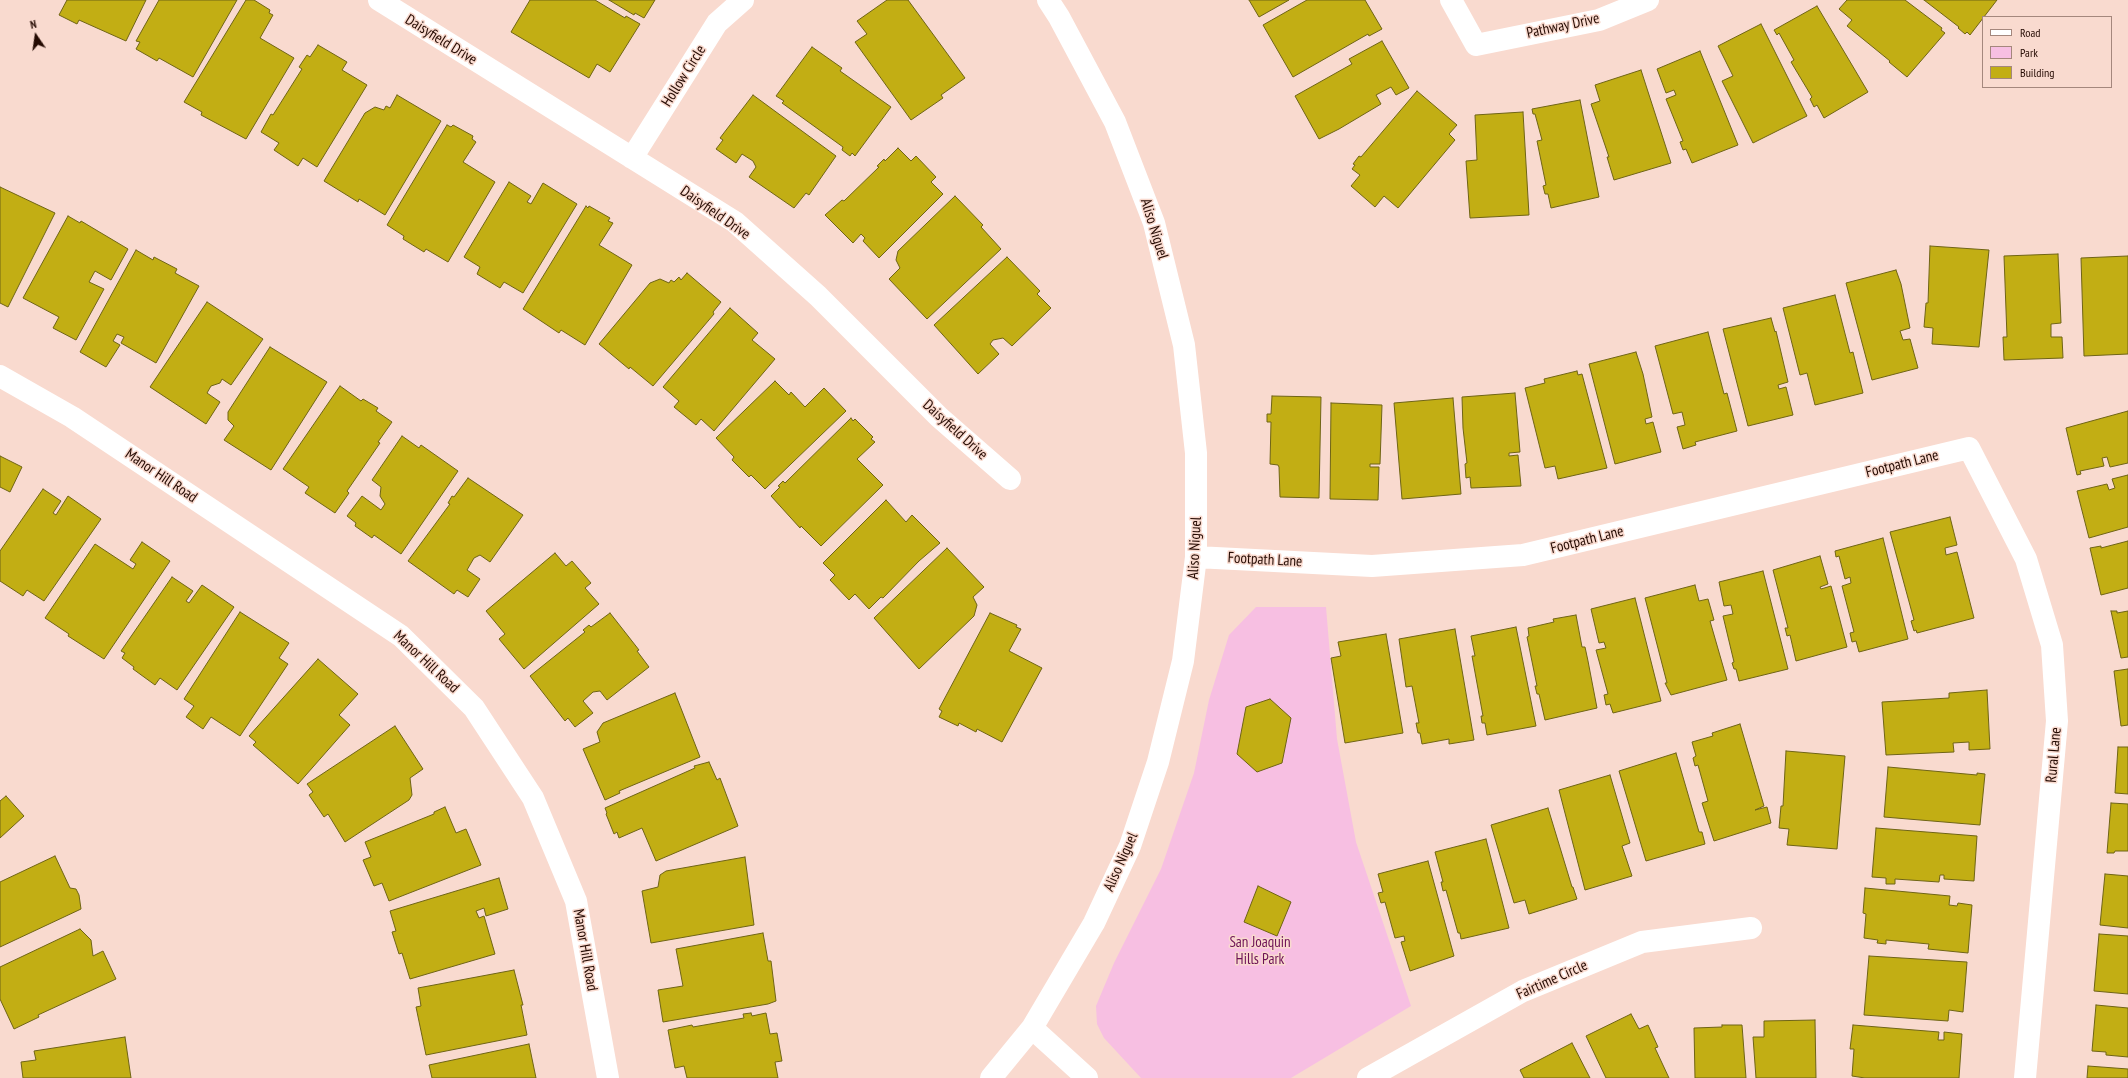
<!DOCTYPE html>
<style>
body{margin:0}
#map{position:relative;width:2128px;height:1078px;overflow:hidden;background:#f9dacf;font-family:"PT Sans Narrow",sans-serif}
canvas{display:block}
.legend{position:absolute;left:1982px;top:16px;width:130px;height:72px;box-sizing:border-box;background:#f9dacf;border:1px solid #a4877d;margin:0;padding:5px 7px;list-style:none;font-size:12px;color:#250b03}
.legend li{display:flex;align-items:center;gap:8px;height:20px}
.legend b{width:20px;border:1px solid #a4877d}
.north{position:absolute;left:16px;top:16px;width:40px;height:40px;-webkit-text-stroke:3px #f9dacf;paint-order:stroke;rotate:347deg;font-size:11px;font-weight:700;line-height:16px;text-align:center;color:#250b03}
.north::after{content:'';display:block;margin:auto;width:14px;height:18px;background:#250b03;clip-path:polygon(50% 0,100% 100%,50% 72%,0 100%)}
</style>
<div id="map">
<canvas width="2128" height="1078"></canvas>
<ul class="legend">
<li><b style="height:5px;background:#fff"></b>Road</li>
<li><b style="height:11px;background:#f7bfe2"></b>Park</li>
<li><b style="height:11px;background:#c2ae14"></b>Building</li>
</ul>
<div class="north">N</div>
</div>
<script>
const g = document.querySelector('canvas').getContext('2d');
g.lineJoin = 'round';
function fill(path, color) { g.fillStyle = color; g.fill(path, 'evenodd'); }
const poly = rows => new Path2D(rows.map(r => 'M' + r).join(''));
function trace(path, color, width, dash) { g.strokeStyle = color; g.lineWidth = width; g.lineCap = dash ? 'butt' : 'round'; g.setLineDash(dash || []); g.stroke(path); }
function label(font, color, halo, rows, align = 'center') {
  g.font = font + ' "PT Sans Narrow",sans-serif'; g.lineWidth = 3; g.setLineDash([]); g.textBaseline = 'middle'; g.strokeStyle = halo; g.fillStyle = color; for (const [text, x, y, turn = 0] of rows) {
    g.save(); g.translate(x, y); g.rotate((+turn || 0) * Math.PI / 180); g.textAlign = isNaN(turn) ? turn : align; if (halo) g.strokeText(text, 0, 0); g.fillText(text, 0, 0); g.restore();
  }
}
fill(poly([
 [1256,607,1326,607,1337,739,1356,842,1411,1006,1291,1078,1141,1078,1104,1038,1097,1024,1096,1006,1114,963,1161,869,1194,773,1209,700,1229,635]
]), '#f7bfe2');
const building = poly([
 [67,0,146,0,126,41,79,20,77,24,59,15,67,0],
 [159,0,237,0,193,77,159,58,157,61,136,49,140,42,136,41,159,0],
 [246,0,254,0,270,10,269,13,273,15,260,38,294,58,246,139,201,115,202,112,184,102,246,0],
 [530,0,595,0,625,18,626,16,640,24,610,72,597,64,589,78,511,32,530,0],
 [609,0,655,0,644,18,635,13,634,15,609,0],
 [887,0,908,0,965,78,941,95,943,98,911,120,855,42,867,34,857,21,887,0],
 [1249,0,1289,0,1259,17,1249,0],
 [1307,0,1365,0,1382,29,1369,36,1368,34,1293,77,1263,25,1307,0],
 [1847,0,1905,0,1942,28,1941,30,1945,33,1907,77,1889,62,1890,61,1847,26,1852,20,1839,9,1847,0],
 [1924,0,1997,0,1970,35,1967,32,1965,34,1958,28,1959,27,1924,0],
 [1817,6,1868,92,1824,118,1817,105,1814,107,1810,99,1812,97,1791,62,1794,60,1779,33,1777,35,1774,30,1817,6],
 [1761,24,1807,116,1753,143,1722,81,1733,76,1718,46,1761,24],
 [1382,41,1409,88,1396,95,1391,87,1376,95,1381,104,1339,129,1319,139,1295,96,1352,64,1349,59,1382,41],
 [318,45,347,62,342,70,367,85,317,167,303,158,298,166,274,150,279,143,261,132,271,114,273,115,302,69,299,67,307,55,310,57,318,45],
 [812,47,842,68,840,71,891,107,855,156,852,153,850,156,842,150,843,147,782,103,784,101,776,96,812,47],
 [1700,51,1738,145,1692,163,1686,149,1683,150,1680,142,1683,141,1666,99,1676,95,1674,90,1666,93,1657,69,1700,51],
 [1641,70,1671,163,1614,180,1607,157,1609,157,1591,104,1600,101,1595,85,1641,70],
 [1417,91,1457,125,1449,134,1455,140,1398,208,1384,196,1375,207,1351,186,1360,175,1352,169,1355,165,1353,164,1359,156,1361,157,1417,91],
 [397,95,441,121,385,215,359,199,358,202,324,181,365,113,375,107,384,110,386,106,390,108,397,95],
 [753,95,836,156,809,195,806,193,794,208,749,177,756,167,753,161,742,154,736,163,716,149,723,140,720,138,753,95],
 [1580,100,1599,197,1551,208,1548,194,1545,194,1543,186,1546,185,1537,141,1542,140,1535,114,1533,114,1532,109,1580,100],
 [1523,112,1529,215,1470,218,1466,161,1477,160,1475,115,1523,112],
 [447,125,451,127,453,125,473,136,472,139,476,142,463,162,495,182,448,262,426,249,424,252,403,239,404,236,387,225,447,125],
 [898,148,911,161,916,156,936,177,931,182,943,194,879,258,863,241,865,238,861,234,853,243,825,215,842,200,844,201,879,167,877,166,884,159,885,161,898,148],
 [509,182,531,196,527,202,531,204,543,183,577,204,523,293,504,282,500,288,477,274,480,267,464,257,509,182],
 [0,187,55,213,8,307,0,303,0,187],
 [955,196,983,225,981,227,1001,249,927,319,889,279,900,268,896,260,898,251,955,196],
 [586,206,588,208,589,206,610,218,608,221,613,223,599,245,632,265,585,345,561,330,559,333,523,309,586,206],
 [68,216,80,223,81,221,128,249,111,280,95,271,89,282,104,289,76,340,53,328,59,317,23,298,68,216],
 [1930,246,1989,250,1979,347,1932,344,1933,328,1924,327,1926,303,1928,303,1930,246],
 [136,250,153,260,154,257,177,269,175,273,199,286,156,363,121,343,124,337,117,334,113,341,120,345,106,367,80,352,136,250],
 [2058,254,2061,323,2051,324,2051,337,2062,337,2063,358,2004,360,2003,337,2007,337,2004,256,2058,254],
 [2128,256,2128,354,2084,356,2081,258,2128,256],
 [1007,257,1040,291,1037,294,1051,308,1012,346,1003,338,993,340,990,344,999,354,978,374,934,325,1007,257],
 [1896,270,1901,284,1910,328,1900,331,1903,340,1910,339,1918,368,1872,380,1846,283,1896,270],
 [687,273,721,302,713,312,714,314,653,386,630,367,629,369,599,344,650,283,660,279,669,283,671,280,674,282,679,277,681,280,687,273],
 [1835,295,1850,353,1853,352,1863,393,1815,405,1807,373,1800,375,1783,308,1835,295],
 [207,302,263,339,231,385,222,379,220,383,211,386,207,393,220,402,206,424,150,387,207,302],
 [730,308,758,333,752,340,775,359,714,431,701,419,696,425,674,407,679,401,663,387,730,308],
 [1771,318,1775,332,1776,331,1788,382,1778,385,1779,389,1786,387,1793,415,1748,426,1723,329,1771,318],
 [1708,332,1724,394,1727,393,1737,431,1695,442,1696,445,1683,449,1677,427,1685,425,1682,412,1673,414,1655,346,1708,332],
 [270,347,327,382,271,470,224,440,234,426,228,420,228,412,270,347],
 [1636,352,1643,374,1652,417,1645,419,1646,424,1653,422,1661,452,1615,464,1589,364,1636,352],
 [1577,371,1578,375,1582,374,1607,468,1558,479,1555,466,1545,468,1525,388,1545,383,1544,379,1577,371],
 [775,381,789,395,791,392,805,407,824,388,846,411,765,489,751,475,749,477,732,460,734,457,716,438,775,381],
 [340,386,361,401,363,399,378,408,376,411,392,422,378,442,380,443,347,491,349,493,335,513,305,493,309,487,283,469,340,386],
 [1515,393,1520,452,1509,453,1509,456,1518,455,1521,486,1471,488,1470,477,1466,478,1465,464,1467,463,1463,428,1462,397,1515,393],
 [1272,396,1321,397,1319,498,1280,497,1279,467,1278,465,1270,464,1271,422,1267,422,1267,414,1271,414,1272,396],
 [1453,398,1461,494,1402,499,1394,403,1453,398],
 [1331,403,1382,405,1380,464,1370,464,1370,467,1379,467,1378,500,1330,499,1331,403],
 [2128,411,2128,463,2110,467,2107,457,2102,458,2104,466,2080,471,2081,474,2077,475,2066,428,2128,411],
 [851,418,853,421,855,419,873,437,871,439,875,442,857,459,883,485,821,546,801,526,800,528,771,496,780,487,778,486,783,481,785,483,851,418],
 [402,436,419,448,421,445,458,471,401,554,374,535,372,538,355,526,356,523,347,516,362,496,381,510,385,504,380,496,381,487,372,480,402,436],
 [0,456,22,467,10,492,0,487,0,456],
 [2128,475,2128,527,2089,538,2077,491,2107,484,2109,490,2115,488,2112,479,2128,475],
 [468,478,523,515,490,562,480,555,474,558,467,570,480,579,468,597,457,590,454,594,408,561,450,504,448,503,452,496,454,497,468,478],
 [43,489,61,501,53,513,56,515,68,496,101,519,44,601,27,590,23,596,0,581,0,551,43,489],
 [886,500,906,522,912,515,940,543,919,561,883,598,881,597,869,609,855,594,849,600,830,580,835,575,823,563,886,500],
 [1950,517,1957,545,1945,548,1946,555,1957,552,1974,618,1917,633,1916,630,1914,631,1911,621,1914,620,1890,532,1950,517],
 [1883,538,1908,639,1859,652,1856,641,1852,642,1850,633,1854,632,1842,586,1851,583,1850,577,1845,579,1839,556,1836,557,1835,551,1883,538],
 [2128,541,2128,588,2101,595,2090,548,2101,546,2101,548,2128,541],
 [142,542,170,561,104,659,68,636,69,634,45,618,95,544,133,569,136,564,130,560,142,542],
 [947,548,984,587,973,597,977,605,974,616,919,669,874,618,947,548],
 [555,553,566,566,572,561,591,583,585,588,599,604,524,669,499,639,505,634,486,611,555,553],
 [1820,556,1828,584,1820,587,1821,589,1831,586,1847,647,1796,661,1790,635,1787,636,1785,628,1788,628,1773,570,1820,556],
 [1763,571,1788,669,1739,681,1736,669,1734,669,1732,663,1734,662,1723,616,1733,614,1731,605,1724,606,1719,582,1763,571],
 [172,577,193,591,186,601,189,603,202,585,234,607,177,690,160,678,155,685,133,669,134,667,122,658,125,653,121,651,172,577],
 [1695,585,1699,601,1708,599,1714,620,1710,621,1727,680,1671,695,1665,683,1667,683,1645,598,1695,585],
 [1635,598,1661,701,1613,713,1610,704,1606,705,1604,695,1608,694,1596,650,1606,648,1604,642,1599,643,1591,609,1635,598],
 [2111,611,2117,611,2117,613,2128,611,2128,657,2121,658,2111,611],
 [240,612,289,643,279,658,288,664,240,736,211,717,203,729,186,717,194,706,184,699,240,612],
 [610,613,639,650,637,651,649,667,607,700,600,691,593,692,583,701,593,713,575,727,568,718,565,721,530,676,585,632,583,630,589,625,591,627,610,613],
 [990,613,1017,625,1016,627,1021,629,1009,651,1042,668,1002,742,977,729,976,732,959,723,958,726,939,717,942,711,939,709,990,613],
 [1576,615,1582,647,1585,647,1588,661,1597,708,1545,720,1539,694,1537,694,1535,686,1537,686,1527,637,1529,636,1528,628,1554,622,1553,619,1576,615],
 [1516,627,1536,726,1487,735,1485,723,1482,723,1481,716,1483,716,1472,656,1475,656,1471,636,1516,627],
 [1455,629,1474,740,1449,744,1449,739,1422,744,1420,733,1418,733,1416,723,1419,723,1412,686,1406,687,1399,639,1455,629],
 [1386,634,1403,733,1345,743,1331,658,1341,656,1338,642,1386,634],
 [318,659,358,694,339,715,350,725,298,784,253,745,256,742,249,736,318,659],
 [2128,669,2128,725,2121,726,2114,671,2128,669],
 [1987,690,1990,749,1969,750,1969,742,1953,743,1954,752,1886,755,1882,702,1949,698,1949,693,1987,690],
 [675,693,700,757,619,791,620,793,605,800,583,749,600,742,597,732,603,723,675,693],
 [1270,699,1291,718,1282,763,1257,772,1237,754,1246,707,1270,699],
 [1740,724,1764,806,1755,810,1767,807,1771,823,1714,841,1702,803,1708,801,1698,765,1695,766,1693,758,1696,756,1692,742,1713,736,1712,733,1740,724],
 [395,726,423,769,410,778,412,795,409,800,345,842,328,814,324,817,309,795,313,792,307,784,395,726],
 [2118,747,2128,747,2128,794,2115,793,2118,747],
 [1786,751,1845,756,1837,849,1787,845,1789,829,1779,828,1781,806,1783,806,1786,751],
 [1676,753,1699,832,1702,832,1705,844,1646,861,1619,771,1676,753],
 [709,762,717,780,720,778,738,826,656,861,642,828,619,838,617,832,614,834,606,814,607,813,605,808,695,768,694,766,709,762],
 [1888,767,1977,775,1977,773,1985,774,1980,825,1884,817,1888,767],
 [1610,775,1630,843,1622,846,1632,876,1585,890,1559,790,1610,775],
 [6,796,24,816,0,838,0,801,6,796],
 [2111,803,2128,804,2128,851,2115,851,2114,853,2107,853,2111,803],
 [445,807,456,833,466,829,481,865,389,901,382,883,374,886,363,860,371,857,365,842,434,814,434,812,445,807],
 [1548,808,1572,887,1573,887,1577,899,1529,914,1525,900,1514,903,1491,825,1548,808],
 [1876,828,1977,836,1974,881,1944,879,1944,875,1940,875,1939,882,1895,879,1895,884,1886,884,1886,878,1872,877,1876,828],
 [1486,839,1509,928,1461,939,1460,933,1458,933,1446,890,1443,891,1441,882,1443,882,1435,852,1486,839],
 [55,856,70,888,76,889,79,895,81,909,0,947,0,882,55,856],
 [745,857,754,925,651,943,642,891,658,887,660,875,666,871,745,857],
 [1428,861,1454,956,1410,971,1401,942,1405,941,1404,936,1395,938,1385,902,1381,903,1378,893,1383,892,1378,874,1428,861],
 [2105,874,2128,876,2128,928,2100,925,2105,874],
 [499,878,508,909,486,916,484,908,476,911,479,918,484,916,495,954,410,979,402,953,399,954,392,932,396,931,390,911,499,878],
 [1258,886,1291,902,1277,936,1244,922,1258,886],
 [1865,888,1950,896,1949,905,1957,906,1958,903,1972,905,1968,953,1928,949,1929,944,1886,940,1886,944,1877,943,1878,940,1864,938,1866,914,1863,913,1865,888],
 [80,929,91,940,93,956,103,951,116,979,38,1015,39,1017,14,1029,0,999,0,967,80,929],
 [763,933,768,961,771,961,776,1001,768,1004,663,1022,658,990,683,986,676,949,763,933],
 [2099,934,2128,936,2128,994,2094,991,2099,934],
 [1869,956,1967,962,1963,1012,1949,1010,1948,1021,1864,1015,1869,956],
 [514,970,523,1005,521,1005,527,1035,426,1055,416,1007,421,1006,418,988,514,970],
 [2096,1005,2128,1008,2128,1057,2106,1055,2106,1052,2092,1051,2096,1005],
 [751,1013,752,1016,766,1013,770,1034,777,1033,782,1061,775,1062,778,1078,687,1078,684,1066,675,1068,668,1030,692,1025,693,1027,744,1018,743,1014,751,1013],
 [1631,1014,1639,1029,1648,1025,1658,1047,1655,1048,1669,1078,1606,1078,1586,1036,1631,1014],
 [1815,1020,1816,1078,1756,1078,1753,1037,1764,1037,1764,1021,1815,1020],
 [1722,1025,1742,1025,1746,1078,1695,1078,1694,1028,1722,1027,1722,1025],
 [1853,1025,1939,1032,1938,1040,1944,1040,1944,1032,1962,1034,1959,1078,1865,1078,1852,1076,1854,1049,1850,1049,1853,1025],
 [125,1037,131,1078,23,1078,21,1062,36,1060,34,1051,125,1037],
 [1572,1043,1590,1078,1524,1078,1520,1070,1572,1043],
 [529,1044,536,1078,432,1078,429,1065,529,1044],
 [2088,1066,2128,1069,2128,1078,2087,1078,2088,1066]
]);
fill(building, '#c2ae14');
trace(building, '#6f6415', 1);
trace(poly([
 [379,0,735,222,818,296,939,417,1010,479],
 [1451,0,1476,45,1599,20,1648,0],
 [632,158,717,23,743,0],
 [0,376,72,417,401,636,474,708,533,798,576,901,608,1078],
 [1196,557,1372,566,1523,555,1969,448,2026,559,2052,645,2057,721,2025,1078],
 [1032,1028,1087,1078],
 [991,1078,1032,1028,1094,923,1130,846,1158,762,1183,661,1196,557,1196,453,1184,345,1154,223,1115,122,1059,17,1048,0],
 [1368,1078,1523,991,1642,942,1751,928]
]), '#fff', 22);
label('15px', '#250b03', '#f9dacf', [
 ["Pathway Drive",1563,26,-12],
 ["Daisyfield Drive",441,40,32],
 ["Hollow Circle",684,76,-58],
 ["Daisyfield Drive",715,213,35],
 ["Aliso Niguel",1154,229,73],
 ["Daisyfield Drive",955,430,42],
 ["Footpath Lane",1902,464,-14],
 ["Manor Hill Road",161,476,34],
 ["Footpath Lane",1587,540,-14],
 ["Aliso Niguel",1195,548,-87],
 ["Footpath Lane",1265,560,3],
 ["Manor Hill Road",426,662,43],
 ["Rural Lane",2054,755,-85],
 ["Aliso Niguel",1121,862,-66],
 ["Manor Hill Road",585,950,80],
 ["Fairtime Circle",1552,980,-24]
]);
label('15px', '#6d1056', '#f9dacf', [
 ["San Joaquin",1260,943],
 ["Hills Park",1260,960]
]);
</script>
